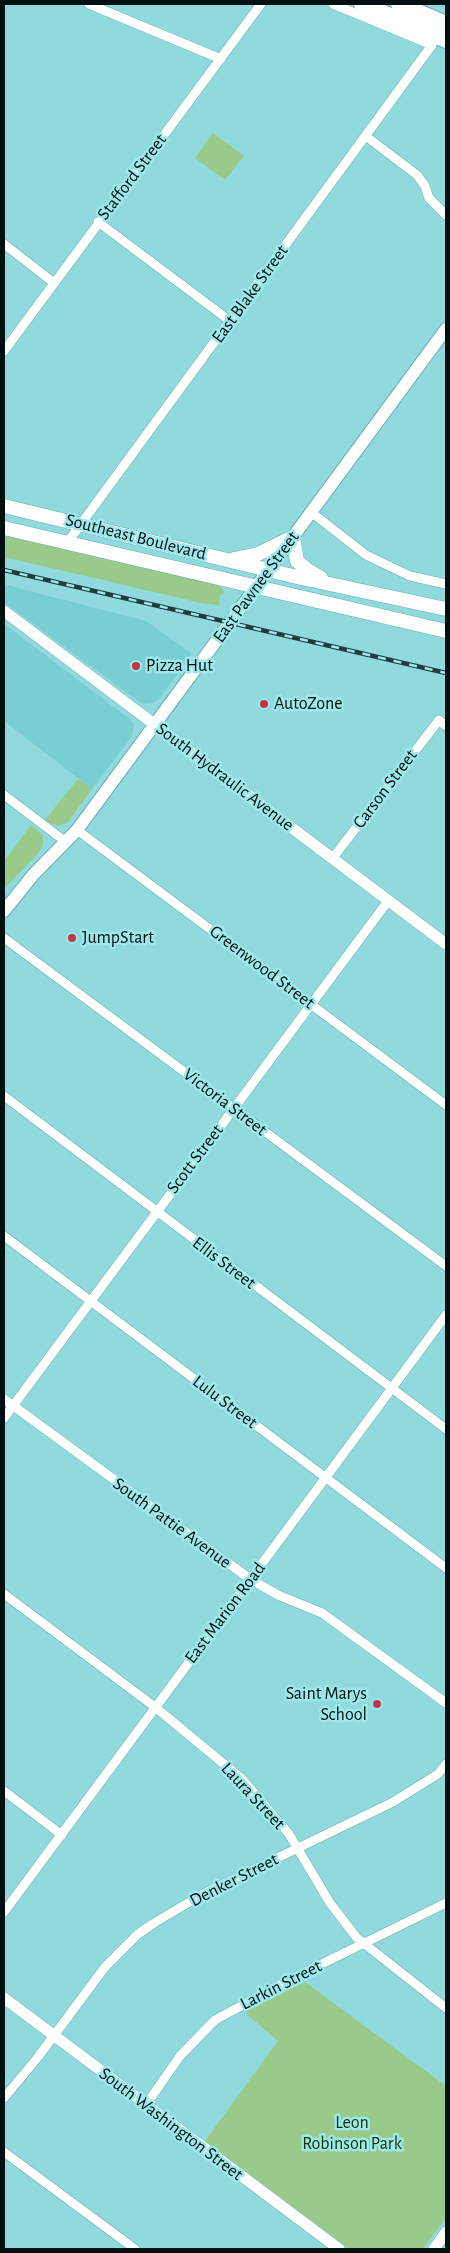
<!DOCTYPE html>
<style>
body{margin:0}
#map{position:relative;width:450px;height:2253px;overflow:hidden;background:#90dadd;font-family:"Alegreya Sans",sans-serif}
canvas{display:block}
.frame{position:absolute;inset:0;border:5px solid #000f10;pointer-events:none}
</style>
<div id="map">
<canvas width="450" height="2253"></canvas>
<div class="frame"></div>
</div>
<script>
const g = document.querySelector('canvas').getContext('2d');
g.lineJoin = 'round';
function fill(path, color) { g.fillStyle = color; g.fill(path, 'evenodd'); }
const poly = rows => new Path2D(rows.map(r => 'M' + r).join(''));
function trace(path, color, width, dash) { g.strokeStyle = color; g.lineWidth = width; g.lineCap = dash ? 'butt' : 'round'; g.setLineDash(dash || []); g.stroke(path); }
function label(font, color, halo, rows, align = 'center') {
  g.font = font + ' "Alegreya Sans",sans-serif'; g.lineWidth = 5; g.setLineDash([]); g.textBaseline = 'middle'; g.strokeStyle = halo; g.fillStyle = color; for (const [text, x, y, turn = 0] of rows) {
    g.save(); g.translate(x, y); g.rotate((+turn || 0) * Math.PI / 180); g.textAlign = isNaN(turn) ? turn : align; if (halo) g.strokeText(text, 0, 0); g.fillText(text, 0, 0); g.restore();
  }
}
fill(poly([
 [7,585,146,621,192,654,159,699,153,703,142,704,4,602,4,589],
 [4,624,131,720,134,725,132,736,92,789,4,721]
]), '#79ced1');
fill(poly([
 [213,133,244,156,225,180,195,158],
 [4,533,216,583,220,586,225,593,220,595,219,605,201,603,4,557],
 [78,779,92,789,68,822,58,826,44,821],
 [31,825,43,836,43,844,40,851,4,889,4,861],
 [305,1982,446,2086,446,2218,423,2249,349,2249,205,2141,278,2041,244,2012]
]), '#9aca8a');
const minor = poly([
 [89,4,221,59],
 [367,137,417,175,425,186,429,198,446,215],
 [98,222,230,321],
 [4,244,54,283],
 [4,351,261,4],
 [311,512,366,555,410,576,446,584],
 [67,543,432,45,333,4],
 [4,795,66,842],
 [77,830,446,1105],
 [332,859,439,720,446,726],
 [4,938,446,1266],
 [4,1096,446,1429],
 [4,1236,446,1568],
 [4,1399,250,1579,278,1595,322,1613,446,1703],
 [4,1418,388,901],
 [4,1594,155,1707,242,1779,289,1834,330,1903,357,1938,446,2008],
 [4,1791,62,1835],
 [4,1912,446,1315],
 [4,2098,38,2057,105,1967,138,1934,154,1923,203,1894,393,1802,438,1774,446,1764],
 [146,2105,180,2056,215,2020,291,1979,446,1903],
 [4,2152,135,2249]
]);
const tertiary = poly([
 [4,611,446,944],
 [4,1998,339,2249],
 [434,2249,446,2232]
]);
const secondary = poly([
 [4,911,33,875,77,830,446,329]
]);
const primary = poly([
 [4,506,297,577,446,609],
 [4,528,446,631],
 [234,559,258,554,293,537,297,561,306,569,321,578]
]);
const motorway = poly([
 [362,4,446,40],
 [399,4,446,24]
]);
trace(minor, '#64afb1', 10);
trace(tertiary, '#64afb1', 12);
trace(secondary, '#64afb1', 14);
trace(primary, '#64afb1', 15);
trace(motorway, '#64afb1', 18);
trace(minor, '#fff', 9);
trace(tertiary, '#fff', 11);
trace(secondary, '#fff', 12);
trace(primary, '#fff', 14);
trace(motorway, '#fff', 16);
const rail = poly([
 [4,570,446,673]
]);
trace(rail, '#203c3e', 4.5);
trace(rail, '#9ce8ea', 2.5, [8]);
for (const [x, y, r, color] of [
 [136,666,5,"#c43347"],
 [264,704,5,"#c43347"],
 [72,938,5,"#c43347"],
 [377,1704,5,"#c43347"]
]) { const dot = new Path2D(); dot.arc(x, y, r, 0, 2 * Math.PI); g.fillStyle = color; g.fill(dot); trace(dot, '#9ce8ea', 2); }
label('18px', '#000f10', '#9ce8ea', [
 ["Stafford Street",132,177,-53],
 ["East Blake Street",250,294,-54],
 ["Southeast Boulevard",136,537,14],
 ["East Pawnee Street",256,587,-54],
 ["South Hydraulic Avenue",225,777,37],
 ["Carson Street",385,789,-53],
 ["Greenwood Street",262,967,37],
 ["Victoria Street",225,1102,37],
 ["Scott Street",195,1159,-53],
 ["Ellis Street",224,1263,37],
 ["Lulu Street",225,1402,37],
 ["South Pattie Avenue",172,1523,36],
 ["East Marion Road",225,1613,-53],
 ["Laura Street",253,1796,47],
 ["Denker Street",234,1880,-27],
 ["Larkin Street",281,1985,-27],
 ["South Washington Street",171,2124,37]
]);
label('18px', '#000f10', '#9ce8ea', [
 ["Pizza Hut",146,666],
 ["AutoZone",274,704],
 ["JumpStart",82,938],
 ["Saint Marys",367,1694,"right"],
 ["School",367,1715,"right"]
], 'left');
label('18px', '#113502', '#9ce8ea', [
 ["Leon",352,2123],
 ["Robinson Park",352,2144]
]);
</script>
